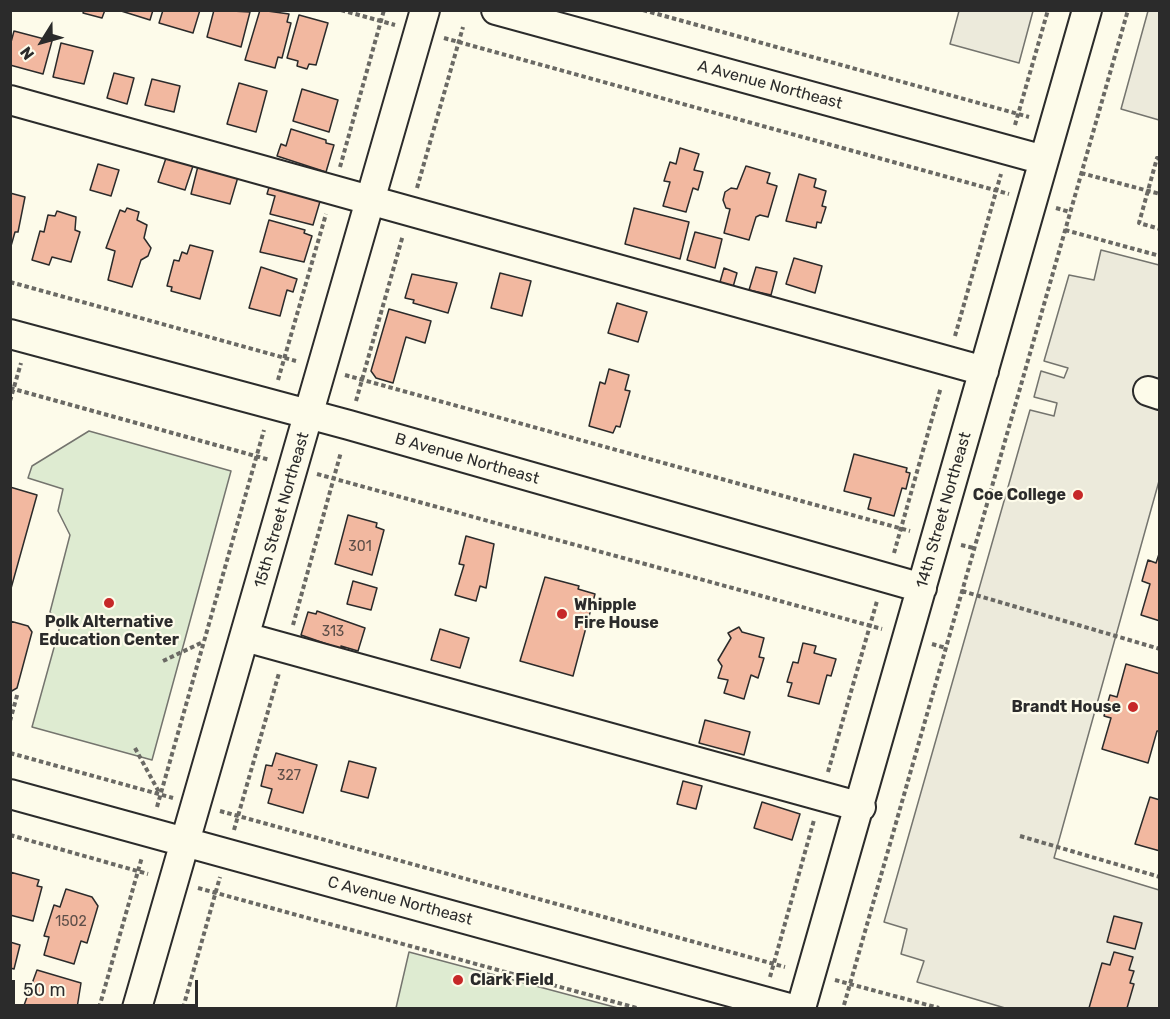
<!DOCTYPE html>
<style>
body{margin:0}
#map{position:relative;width:1170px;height:1019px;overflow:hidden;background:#fdfbea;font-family:Rubik,sans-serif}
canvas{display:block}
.frame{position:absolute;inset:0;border:12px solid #2b2b2b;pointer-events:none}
.north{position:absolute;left:12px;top:12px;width:60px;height:60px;-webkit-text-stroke:4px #fdfbea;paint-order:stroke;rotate:233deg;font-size:16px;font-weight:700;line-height:24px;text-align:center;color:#2b2b2b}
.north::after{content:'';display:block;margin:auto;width:21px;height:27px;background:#2b2b2b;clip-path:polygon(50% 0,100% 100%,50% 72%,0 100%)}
.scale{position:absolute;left:12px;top:980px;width:186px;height:27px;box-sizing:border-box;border:3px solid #2b2b2b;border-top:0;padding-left:8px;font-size:18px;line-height:21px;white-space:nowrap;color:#2b2b2b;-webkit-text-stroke:4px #fdfbea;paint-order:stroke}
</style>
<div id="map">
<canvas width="1170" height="1019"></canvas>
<div class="frame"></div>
<div class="north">N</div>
<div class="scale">50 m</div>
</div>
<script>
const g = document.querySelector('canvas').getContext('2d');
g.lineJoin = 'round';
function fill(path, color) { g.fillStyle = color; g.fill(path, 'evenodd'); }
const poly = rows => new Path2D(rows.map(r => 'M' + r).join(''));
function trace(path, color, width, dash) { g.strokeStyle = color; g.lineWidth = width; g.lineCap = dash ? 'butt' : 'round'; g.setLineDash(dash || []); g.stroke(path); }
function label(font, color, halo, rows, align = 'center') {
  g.font = font + ' Rubik,sans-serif'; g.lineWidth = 4.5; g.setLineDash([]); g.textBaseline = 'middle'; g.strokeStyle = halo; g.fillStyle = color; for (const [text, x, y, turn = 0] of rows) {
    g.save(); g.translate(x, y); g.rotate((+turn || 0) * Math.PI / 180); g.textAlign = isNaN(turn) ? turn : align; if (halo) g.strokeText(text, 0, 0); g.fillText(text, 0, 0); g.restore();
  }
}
const green = poly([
 [89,431,231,471,152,760,32,727,60,626,50,612,70,535,58,511,63,489,28,478,32,466,89,431],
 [409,952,618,1008,396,1008,409,952]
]);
fill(green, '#deebd1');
trace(green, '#74746e', 1.5);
const parking = poly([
 [959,11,1033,11,1019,63,950,44,959,11],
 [1148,11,1159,11,1159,120,1121,109,1148,11],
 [1101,250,1159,265,1159,481,1054,858,1159,890,1159,1008,1005,1008,917,982,924,961,901,954,907,929,884,922,1030,410,1054,416,1057,403,1034,397,1041,371,1064,378,1068,368,1044,361,1069,275,1094,280,1101,250]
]);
fill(parking, '#eceadb');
trace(parking, '#74746e', 1.5);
const building = poly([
 [84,10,105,10,102,18,83,13,84,10],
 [118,10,153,10,150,20,118,10],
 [163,10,200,10,193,33,159,23,163,10],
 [214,10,250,12,241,47,207,37,214,10],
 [260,10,289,14,287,22,291,23,282,58,278,57,275,68,245,60,260,10],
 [299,15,328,23,316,65,309,64,307,69,297,66,298,61,287,58,299,15],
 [14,31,52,41,43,74,10,65,10,46,14,31],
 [61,43,93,51,84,84,53,77,61,43],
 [114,73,134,78,127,104,107,98,114,73],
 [152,79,180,86,174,112,145,105,152,79],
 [239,83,267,91,256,132,227,124,239,83],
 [302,89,338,100,329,132,293,121,302,89],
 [291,129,326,140,326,143,334,145,326,172,277,156,281,144,286,146,291,129],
 [680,148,699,154,694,170,703,172,698,190,693,188,686,212,663,206,670,182,664,181,670,162,676,164,680,148],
 [166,158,193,166,185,190,158,182,166,158],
 [98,164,119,170,111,196,90,190,98,164],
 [198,166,238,177,230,204,191,194,198,166],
 [746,166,770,173,767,183,777,186,768,217,760,215,756,217,749,240,724,233,730,209,726,208,723,200,725,192,731,188,737,189,746,166],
 [799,174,816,179,814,187,826,191,822,206,826,207,821,223,817,222,816,228,786,221,799,174],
 [270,184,321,198,313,225,270,214,275,196,267,194,270,184],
 [10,193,25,197,18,232,15,232,11,246,10,193],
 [127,208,139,212,137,220,147,225,144,238,151,248,148,256,141,260,132,287,108,280,115,251,106,248,120,210,125,212,127,208],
 [634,208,689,222,680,259,625,244,634,208],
 [57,211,76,217,75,230,80,232,71,262,52,257,49,265,32,260,40,231,44,232,48,215,55,216,57,211],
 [269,220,305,230,304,233,312,236,304,262,260,252,269,220],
 [695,232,722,239,715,268,687,260,695,232],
 [190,245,213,251,200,299,171,291,172,287,167,286,174,260,179,261,182,252,187,254,190,245],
 [794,258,822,266,815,293,786,284,794,258],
 [261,267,297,279,293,292,287,290,280,316,249,308,261,267],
 [756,267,777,272,771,295,749,290,756,267],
 [724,268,737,273,733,287,720,282,724,268],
 [500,273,531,281,522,316,491,308,500,273],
 [412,274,457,283,448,313,413,303,414,300,405,298,412,274],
 [617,303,647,312,638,342,608,333,617,303],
 [389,309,431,321,425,343,406,337,393,383,376,378,371,371,389,309],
 [609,369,629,375,625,390,630,391,620,427,616,426,613,433,589,426,600,382,605,384,609,369],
 [854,454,907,468,906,472,910,473,906,489,902,488,894,516,868,509,871,498,844,491,854,454],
 [10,487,37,495,10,592,10,487],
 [348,515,377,523,376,527,384,530,372,575,335,564,348,515],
 [466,536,494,544,486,588,480,586,476,601,455,595,464,565,459,564,466,536],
 [1160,551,1160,621,1141,615,1150,584,1142,581,1148,560,1156,563,1160,551],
 [545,577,579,586,578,589,595,594,573,676,520,661,545,577],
 [353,581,377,588,371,610,347,604,353,581],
 [317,611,365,628,358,651,341,646,341,649,301,635,308,612,316,614,317,611],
 [10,621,28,626,32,632,17,688,10,692,10,621],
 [739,627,742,632,764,638,759,657,764,658,758,678,751,675,744,699,724,693,728,680,718,678,722,666,718,660,731,638,728,633,739,627],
 [440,629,469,638,460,668,431,660,440,629],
 [803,643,816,646,814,653,836,659,831,676,827,675,819,704,788,696,792,683,787,682,793,662,798,663,803,643],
 [1126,664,1160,674,1160,731,1157,731,1148,763,1102,749,1111,718,1104,716,1110,695,1117,697,1126,664],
 [705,720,750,732,744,755,699,743,705,720],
 [276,753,317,765,303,813,268,803,272,789,261,786,266,765,272,766,276,753],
 [349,761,376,768,368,798,341,791,349,761],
 [683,781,702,786,696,809,677,804,683,781],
 [1150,797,1160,800,1160,851,1135,844,1150,797],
 [762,802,800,814,792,840,754,828,762,802],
 [10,872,39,880,37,886,42,887,33,921,10,915,10,872],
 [66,889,92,897,98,906,87,943,81,941,74,964,44,955,49,937,44,936,54,905,60,907,66,889],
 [1114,916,1142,923,1135,949,1107,942,1114,916],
 [10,942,20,945,14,969,10,968,10,942],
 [1114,952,1133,957,1129,970,1134,971,1130,983,1134,984,1127,1008,1089,1008,1102,963,1110,965,1114,952],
 [37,970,81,983,77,1008,23,1008,37,970]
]);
fill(building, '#f2b8a0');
trace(building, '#2b2b2b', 1.5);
const minor = poly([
 [496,10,1044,160],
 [10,100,984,371],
 [10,334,349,425,922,588],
 [1148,391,1160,395],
 [245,637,861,807],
 [10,794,789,1008],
 [137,1008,425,10],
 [801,1008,1087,10]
]);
trace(minor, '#2b2b2b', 32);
trace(poly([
 [341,10,395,25],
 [643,10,1029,117],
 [444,38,1009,194],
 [1015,125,1048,10],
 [1160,159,1157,158,1139,223,1160,229],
 [340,167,384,10],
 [1081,173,1160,194],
 [417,188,463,27],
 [1056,208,1070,212],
 [1065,230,1160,256],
 [10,282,296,361],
 [955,336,1001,174],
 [345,375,910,531],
 [278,380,326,214],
 [10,388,270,460],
 [10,401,21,363],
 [356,401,403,235],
 [317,474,882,629],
 [961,545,974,548],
 [894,553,941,387],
 [962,591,1160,649],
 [293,625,341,452],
 [932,644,946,648],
 [163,661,203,642],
 [10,721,18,692],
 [135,748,160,794],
 [10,753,173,798],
 [828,772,877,601],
 [157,807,264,430],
 [220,811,785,967],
 [234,830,279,673],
 [10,835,148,874],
 [1020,836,1160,877],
 [198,888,637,1008],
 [770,977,814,820],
 [835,980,939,1008],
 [844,1005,1128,10],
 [99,1008,142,857],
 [183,1008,220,877]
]), '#6a6964', 4, [4.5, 3]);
trace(minor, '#fdfbea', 28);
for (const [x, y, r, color] of [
 [1078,495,6,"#c62828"],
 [109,603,6,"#c62828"],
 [562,614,6,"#c62828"],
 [1133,707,6,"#c62828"],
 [458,980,6,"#c62828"]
]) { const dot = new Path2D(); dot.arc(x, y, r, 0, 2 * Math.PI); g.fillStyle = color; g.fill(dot); trace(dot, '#fdfbea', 2); }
label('14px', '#5d4e48', null, [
 ["301",360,547],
 ["313",333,632],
 ["327",289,776],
 ["1502",71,922]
]);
label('16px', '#2b2b2b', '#fdfbea', [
 ["A Avenue Northeast",770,85,15],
 ["B Avenue Northeast",467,459,16],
 ["15th Street Northeast",282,510,-74],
 ["14th Street Northeast",944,510,-74],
 ["C Avenue Northeast",400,901,15]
]);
label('bold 16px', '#2b2b2b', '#fdfbea', [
 ["Coe College",1066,495],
 ["Whipple",574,605,"left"],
 ["Fire House",574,623,"left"],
 ["Polk Alternative",109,622,"center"],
 ["Education Center",109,640,"center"],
 ["Brandt House",1121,707],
 ["Clark Field",470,980,"left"]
], 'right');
</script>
